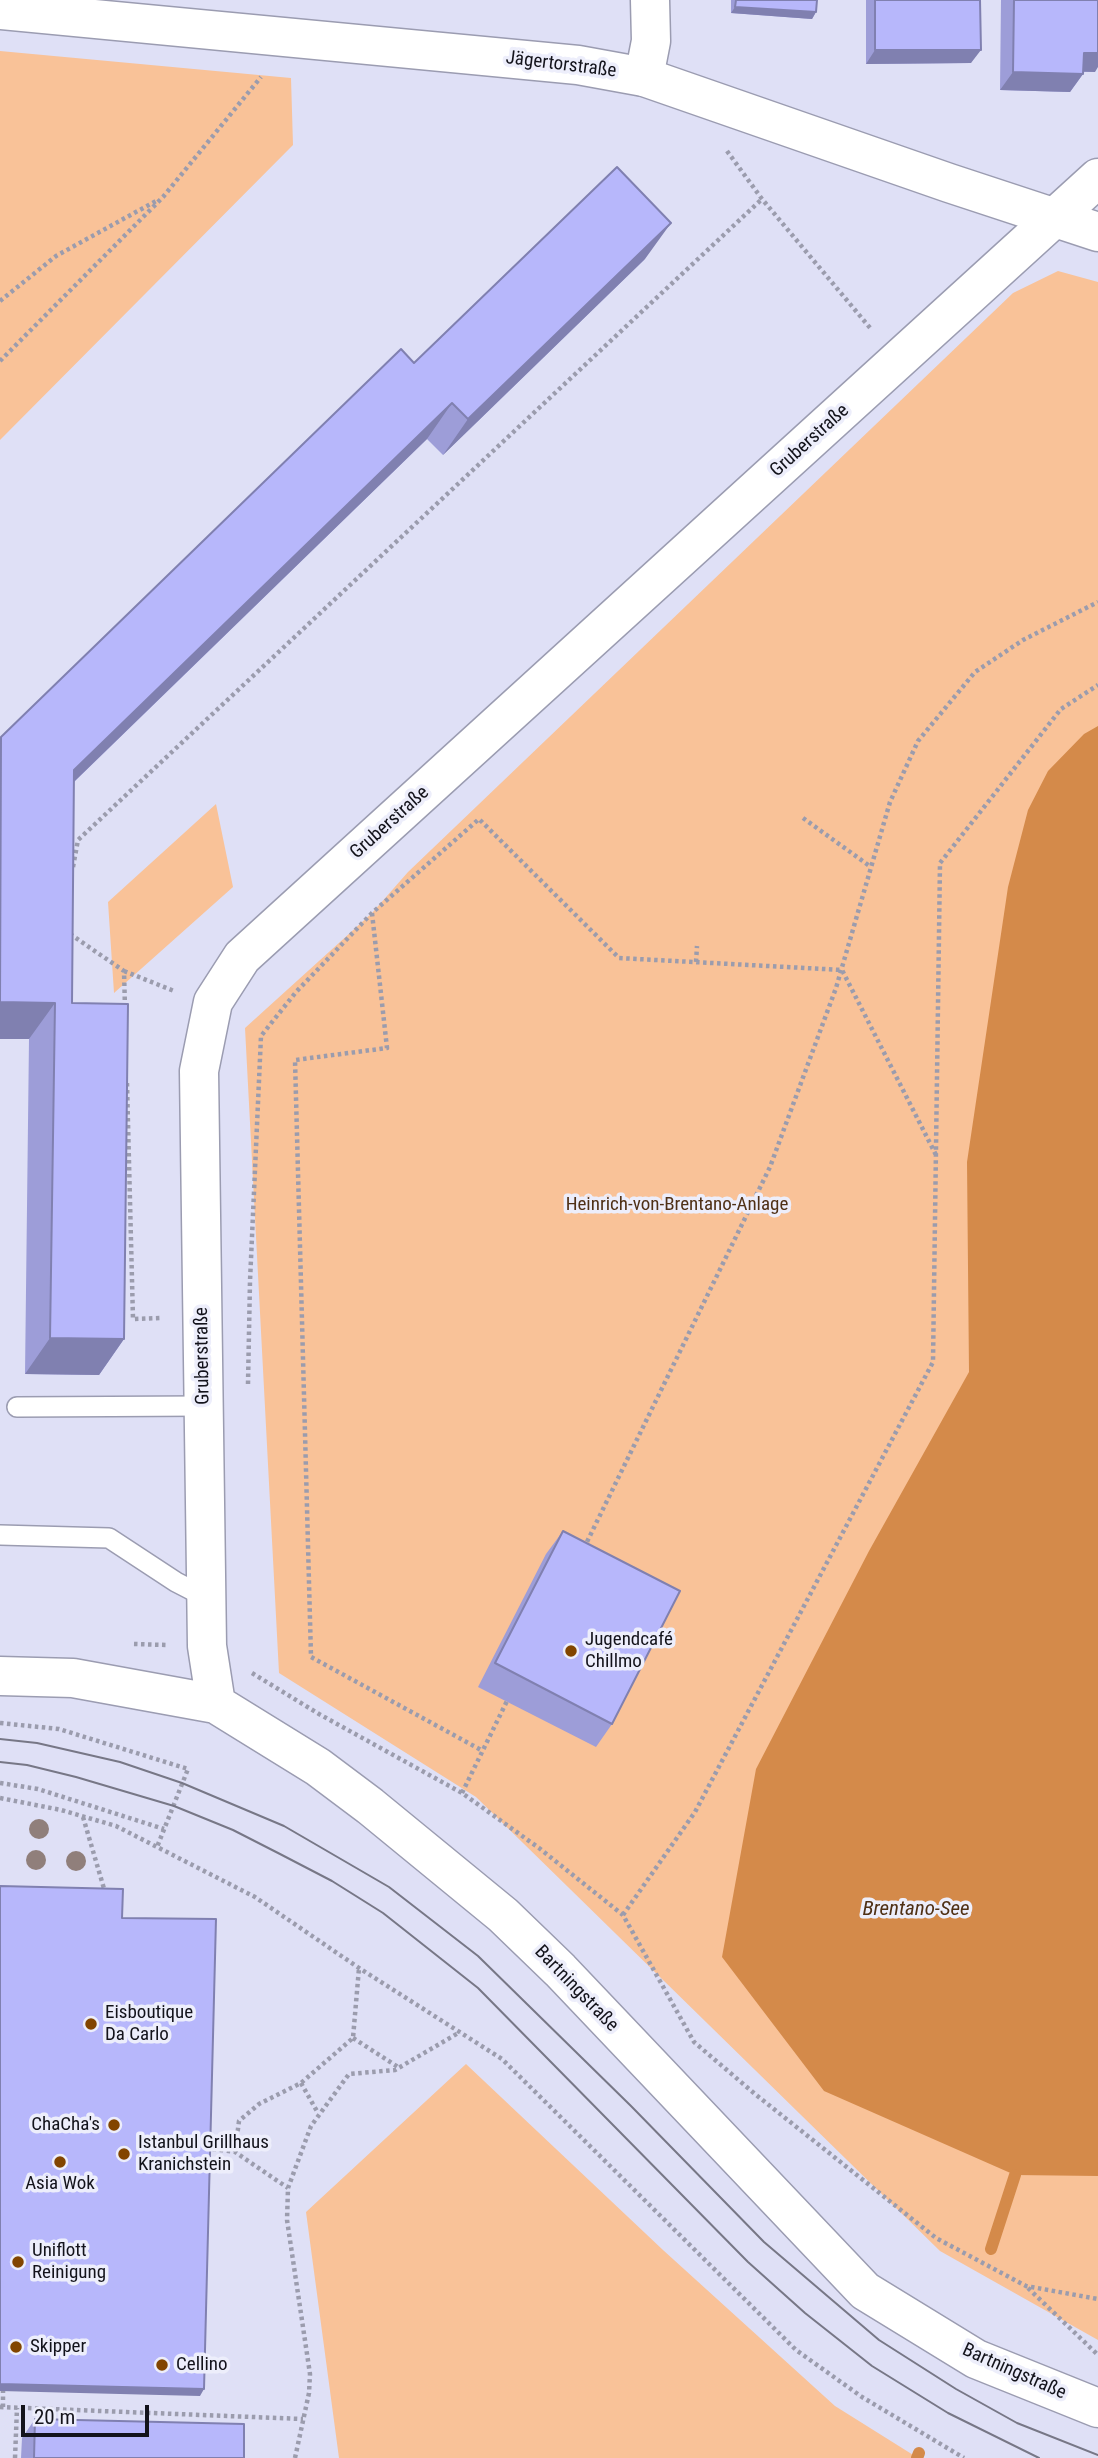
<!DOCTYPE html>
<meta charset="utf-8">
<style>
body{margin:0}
#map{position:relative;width:1098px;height:2458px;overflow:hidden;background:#dfe0f6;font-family:"Roboto Condensed",sans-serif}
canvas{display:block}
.scale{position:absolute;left:21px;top:2405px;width:128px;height:32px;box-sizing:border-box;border:4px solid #13131b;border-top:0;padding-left:9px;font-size:21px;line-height:24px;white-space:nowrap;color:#13131b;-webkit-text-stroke:5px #edeefb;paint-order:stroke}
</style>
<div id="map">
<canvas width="1098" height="2458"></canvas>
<div class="scale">20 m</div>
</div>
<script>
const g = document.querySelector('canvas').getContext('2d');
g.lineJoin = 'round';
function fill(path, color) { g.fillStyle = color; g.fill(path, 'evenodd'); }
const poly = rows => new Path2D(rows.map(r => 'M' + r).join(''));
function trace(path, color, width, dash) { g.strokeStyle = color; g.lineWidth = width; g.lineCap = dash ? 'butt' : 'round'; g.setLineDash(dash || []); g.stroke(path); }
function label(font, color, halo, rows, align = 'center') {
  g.font = font + ' "Roboto Condensed",sans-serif'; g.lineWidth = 7; g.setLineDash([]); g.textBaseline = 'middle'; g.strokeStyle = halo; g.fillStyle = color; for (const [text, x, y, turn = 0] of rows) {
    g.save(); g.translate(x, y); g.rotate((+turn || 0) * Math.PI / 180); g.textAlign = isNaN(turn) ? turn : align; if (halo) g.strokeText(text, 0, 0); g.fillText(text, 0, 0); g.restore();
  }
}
fill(poly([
 [0,51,291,78,293,145,0,440],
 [1058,271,1098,282,1098,2340,940,2251,476,1797,279,1673,245,1028,372,913,408,872,1013,293],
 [216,804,233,887,114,993,108,902],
 [466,2064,663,2250,835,2406,918,2458,339,2458,306,2212]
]), '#f9c298');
fill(poly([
 [1098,726,1098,2176,1015,2175,824,2091,722,1957,756,1769,869,1551,969,1372,967,1162,1008,887,1028,810,1048,771,1084,734]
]), '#d48a4a');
trace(poly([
 [991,2249,1015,2175],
 [917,2458,919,2453]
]), '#d48a4a', 12);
const lane = poly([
 [17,1407,204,1406],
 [0,1535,109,1538,176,1582,207,1598]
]);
const street = poly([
 [644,77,651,41,650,0],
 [0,1676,73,1678,216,1704,318,1767,370,1806,503,1915,560,1970,865,2291,976,2359,1098,2408],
 [216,1704,207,1646,199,1071,213,1002,242,957,1098,178]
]);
const secondary = poly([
 [0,10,578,65,644,77,949,183,1098,232]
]);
trace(lane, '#9b9cb1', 22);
trace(street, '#9b9cb1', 41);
trace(secondary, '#9b9cb1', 41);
trace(poly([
 [727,151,762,199,871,329],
 [0,301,56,256,156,201],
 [0,361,163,197,261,77],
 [803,818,871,867],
 [73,867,78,840,762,199],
 [372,913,387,1048,295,1060,311,1657,483,1751],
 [70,934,124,971,125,1008],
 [696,962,697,946],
 [124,971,174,991],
 [127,1083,133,1319,162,1318],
 [248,1384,250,1281,261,1036,296,992,372,913,479,819,619,958,842,970,936,1155],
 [584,1548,770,1167,836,988,890,802,918,741,975,672,1023,640,1098,602],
 [134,1644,167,1645],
 [252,1673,319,1714,462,1793,539,1848,623,1915,694,2042,755,2094,936,2238,1026,2286,1098,2299],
 [0,1723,59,1729,188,1769,157,1847],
 [0,1783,38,1789,164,1829],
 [462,1793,507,1701],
 [0,1798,61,1810,116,1826,255,1897,359,1968,502,2059,796,2350,862,2397,964,2458],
 [83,1817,105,1892],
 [623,1915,695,1812,933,1362,940,863,1061,709,1098,685],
 [353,2038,398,2067],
 [301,2083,318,2113],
 [206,2148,235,2152,288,2188],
 [235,2152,239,2121,259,2104,301,2083,353,2038,359,1968],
 [1028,2288,1098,2355],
 [0,2407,303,2419],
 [3,2407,3,2391],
 [15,2458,17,2408],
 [295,2458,309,2393,310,2374,287,2220,288,2188,311,2126,349,2074,395,2070,460,2032]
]), '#9b9cad', 4.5, [3.5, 3.5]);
trace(lane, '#fff', 19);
trace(street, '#fff', 38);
trace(secondary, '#fff', 38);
trace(poly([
 [0,1739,37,1743,120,1762,182,1783,284,1826,389,1887,478,1956,631,2106,764,2242,879,2340,956,2389,1017,2423,1098,2455],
 [0,1762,27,1765,76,1777,174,1806,233,1830,280,1854,332,1881,383,1913,478,1988,748,2262,805,2313,872,2366,948,2413,1039,2458]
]), '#777786', 2);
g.fillStyle = '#907f7b';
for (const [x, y] of [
 [39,1829],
 [36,1860],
 [76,1861]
]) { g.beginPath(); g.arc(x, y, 10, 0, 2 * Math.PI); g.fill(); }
fill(poly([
 [731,0,817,0,816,12,812,19,731,13],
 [866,0,980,0,971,63,866,64],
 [1001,0,1098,0,1095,72,1083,72,1083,74,1070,92,1000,90],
 [645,259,443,455,427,439,74,782,72,1003,124,1339,99,1375,25,1374,29,1039,0,1039,0,739,401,349,414,363],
 [563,1531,612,1724,596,1747,478,1687,546,1554],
 [35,2419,244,2458,21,2458,22,2438]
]), '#9d9dd8');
fill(poly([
 [735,7,816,12,812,19,731,13],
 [875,50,981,50,971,63,866,64],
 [1084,53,1098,53,1098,67,1095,72,1071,71],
 [1013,72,1083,74,1070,92,1000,90],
 [671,223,645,259,443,455,468,419],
 [452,403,427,439,49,806,74,770],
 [0,1002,55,1003,29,1039,0,1039],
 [50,1338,124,1339,99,1375,25,1374],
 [0,2384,204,2389,200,2396,0,2391]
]), '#8080b0');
const building = poly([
 [736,0,817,0,816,12,735,7,736,0],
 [875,0,980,0,981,50,875,50,875,0],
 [1014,0,1098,0,1098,53,1084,53,1083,74,1013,72,1014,0],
 [617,167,671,223,468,419,452,403,74,770,72,1003,128,1004,124,1339,50,1338,55,1003,0,1002,1,737,401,349,414,363,617,167],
 [563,1531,680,1591,612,1724,495,1663,563,1531],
 [0,1886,123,1889,122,1918,216,1919,204,2389,0,2384,0,1886],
 [35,2419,244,2424,244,2458,34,2458,35,2419]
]);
fill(building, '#b7b7fb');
trace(building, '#8080b0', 2);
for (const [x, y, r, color] of [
 [571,1651,7,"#824500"],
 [91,2024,7,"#824500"],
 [114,2125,7,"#824500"],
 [124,2154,7,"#824500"],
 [60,2162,7,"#824500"],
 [18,2262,7,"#824500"],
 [16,2347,7,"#824500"],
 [162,2365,7,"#824500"]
]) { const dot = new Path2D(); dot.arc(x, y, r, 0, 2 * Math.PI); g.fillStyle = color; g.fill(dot); trace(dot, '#edeefb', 2.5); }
label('19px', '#13131b', '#edeefb', [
 ["Jägertorstraße",561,65,7],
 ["Gruberstraße",810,441,-42],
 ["Gruberstraße",390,823,-42],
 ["Gruberstraße",203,1356,-91],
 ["Bartningstraße",576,1989,46],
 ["Bartningstraße",1014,2372,24]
]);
label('19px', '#4f3016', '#edeefb', [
 ["Heinrich-von-Brentano-Anlage",677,1205]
]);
label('19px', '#13131b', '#edeefb', [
 ["Jugendcafé",585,1640],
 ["Chillmo",585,1662],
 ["Eisboutique",105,2013],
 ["Da Carlo",105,2035],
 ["ChaCha's",100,2125,"right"],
 ["Istanbul Grillhaus",138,2143],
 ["Kranichstein",138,2165],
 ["Asia Wok",60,2184,"center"],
 ["Uniflott",32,2251],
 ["Reinigung",32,2273],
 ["Skipper",30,2347],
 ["Cellino",176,2365]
], 'left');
label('italic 21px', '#4f3015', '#edeefb', [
 ["Brentano-See",916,1910]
]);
</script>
